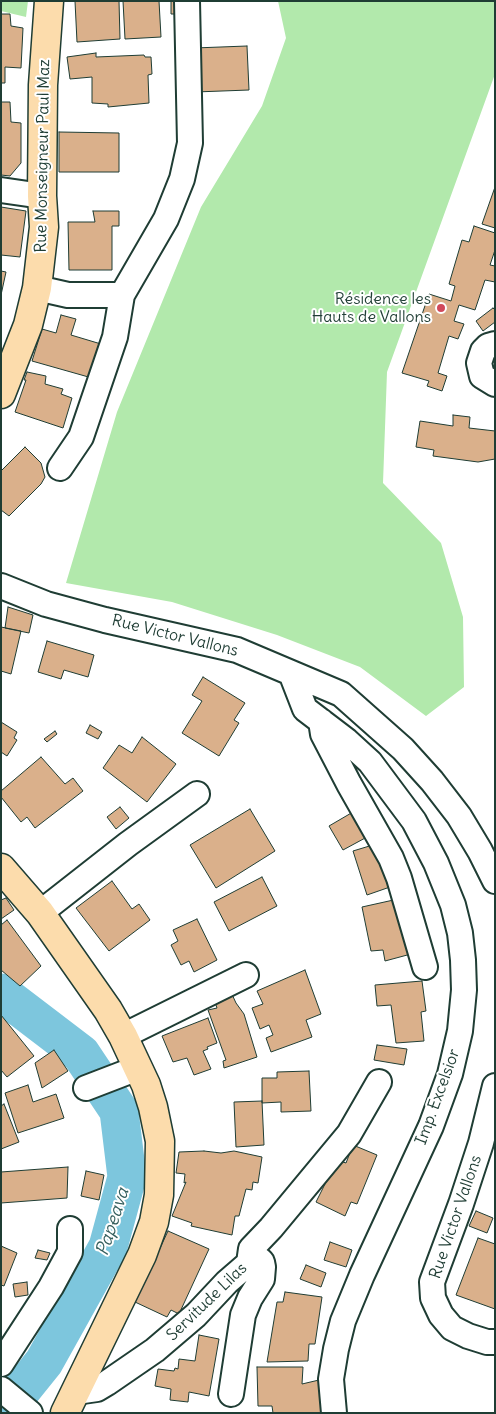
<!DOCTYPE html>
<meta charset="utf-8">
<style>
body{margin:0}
#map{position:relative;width:496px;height:1414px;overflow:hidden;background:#fff;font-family:Delius,sans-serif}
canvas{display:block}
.frame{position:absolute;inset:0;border:2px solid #1f3d34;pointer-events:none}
</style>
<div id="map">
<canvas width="496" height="1414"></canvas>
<div class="frame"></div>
</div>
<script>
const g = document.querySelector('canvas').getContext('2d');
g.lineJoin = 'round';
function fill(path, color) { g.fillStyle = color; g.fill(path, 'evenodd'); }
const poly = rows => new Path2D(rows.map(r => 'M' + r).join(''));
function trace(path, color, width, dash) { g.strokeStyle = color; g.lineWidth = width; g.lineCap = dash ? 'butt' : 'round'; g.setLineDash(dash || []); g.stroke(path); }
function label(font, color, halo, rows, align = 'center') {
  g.font = font + ' Delius,sans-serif'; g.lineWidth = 4; g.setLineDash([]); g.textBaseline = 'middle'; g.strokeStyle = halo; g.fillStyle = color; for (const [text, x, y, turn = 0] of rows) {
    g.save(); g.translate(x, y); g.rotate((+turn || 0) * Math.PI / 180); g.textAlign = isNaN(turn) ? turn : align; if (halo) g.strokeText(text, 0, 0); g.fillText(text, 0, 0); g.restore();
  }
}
fill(poly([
 [1,1,28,1,26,17,1,11],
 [278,1,495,1,495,74,387,372,383,483,441,543,463,617,464,687,426,716,360,667,277,635,172,602,66,583,117,412,201,207,262,106,286,38]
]), '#b2e9ac');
trace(poly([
 [1,993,81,1054,119,1111,127,1177,108,1247,44,1362,3,1413]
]), '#7dc6dd', 39);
const building = poly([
 [75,1,119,1,120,39,77,42,75,1],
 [123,1,159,1,161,37,125,39,123,1],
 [171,1,182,1,182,14,171,14,171,1],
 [1,14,10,14,11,26,23,28,21,68,5,67,5,83,1,83,1,14],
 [247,46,249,90,195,92,194,48,247,46],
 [96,53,96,57,144,55,145,57,151,57,152,74,148,75,149,103,108,107,108,104,92,103,92,77,70,79,67,57,96,53],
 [1,102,10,102,11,122,21,123,21,163,10,176,1,175,1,102],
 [59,132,119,133,119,172,59,172,59,132],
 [495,187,495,228,482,224,495,187],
 [1,207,26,211,20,257,1,255,1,207],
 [93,211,119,211,119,226,112,226,112,270,69,270,68,222,95,222,93,211],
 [474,226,495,233,495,250,490,265,495,266,495,282,485,280,475,310,459,305,454,321,464,324,458,339,449,336,438,373,447,376,442,391,427,386,429,381,402,373,429,294,451,301,455,286,449,284,462,240,469,242,474,226],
 [1,271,6,272,1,295,1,271],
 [493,308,495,310,495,322,483,331,476,321,493,308],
 [61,315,76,319,71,335,101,344,92,378,32,361,42,329,56,333,61,315],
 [27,372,46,376,45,384,63,389,61,394,72,398,63,428,15,412,26,380,24,380,27,372],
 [453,415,470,417,469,428,495,431,495,459,478,462,433,456,434,450,416,447,420,421,453,426,453,415],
 [25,447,41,463,45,477,41,484,9,516,1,510,1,471,25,447],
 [8,607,33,615,29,633,5,628,8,607],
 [1,627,21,631,11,674,1,671,1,627],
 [47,641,94,655,88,677,64,670,61,679,38,672,47,641],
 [203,677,245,703,234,720,239,723,219,756,182,733,202,701,192,695,203,677],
 [1,722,17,732,14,738,17,740,7,756,1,752,1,722],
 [90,725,102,732,98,739,86,733,90,725],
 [55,731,57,734,47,742,44,739,55,731],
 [142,737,176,764,147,802,103,768,119,745,132,753,142,737],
 [41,757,65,784,73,778,83,791,35,828,27,817,21,822,1,797,1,791,41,757],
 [120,807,129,818,116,829,107,817,120,807],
 [250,809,275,851,216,888,190,845,250,809],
 [353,812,367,837,343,850,329,826,353,812],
 [376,844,390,887,367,895,353,851,376,844],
 [262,877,277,906,229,931,214,902,262,877],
 [112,881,132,909,139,904,150,920,109,951,76,908,112,881],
 [6,898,14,910,1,919,1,900,6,898],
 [398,899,411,954,385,961,383,950,371,951,362,907,398,899],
 [197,919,217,960,194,972,189,961,181,965,171,945,178,941,173,930,197,919],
 [7,920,41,966,20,986,1,970,1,925,7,920],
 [305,970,321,1014,306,1020,312,1037,271,1052,266,1038,273,1035,269,1025,260,1029,252,1008,263,1004,257,991,305,970],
 [422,981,426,1011,421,1012,424,1041,396,1043,391,1005,377,1006,375,985,422,981],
 [230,990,236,1003,244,1014,257,1057,224,1068,223,1061,226,1060,208,1010,217,1008,213,997,230,990],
 [1,1015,34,1056,7,1077,1,1070,1,1015],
 [208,1018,217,1043,207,1047,208,1049,203,1051,211,1069,194,1075,187,1058,173,1062,162,1036,208,1018],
 [377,1045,407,1049,404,1065,374,1060,377,1045],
 [54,1050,68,1071,42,1088,35,1063,54,1050],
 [309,1071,311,1111,281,1112,281,1102,262,1103,262,1078,277,1078,277,1072,309,1071],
 [28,1085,33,1102,56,1094,64,1118,18,1133,5,1093,28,1085],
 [262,1101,264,1145,236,1147,234,1102,262,1101],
 [4,1104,19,1142,1,1149,1,1106,4,1104],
 [353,1145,377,1155,357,1204,351,1202,345,1216,316,1202,337,1160,346,1163,353,1145],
 [204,1151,221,1153,234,1151,262,1157,258,1183,253,1182,252,1190,246,1189,239,1216,235,1216,232,1235,191,1226,192,1223,172,1216,186,1182,184,1183,185,1174,176,1173,179,1152,204,1151],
 [68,1167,67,1198,1,1203,1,1172,68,1167],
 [86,1171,104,1175,99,1200,81,1196,86,1171],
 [476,1211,493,1218,487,1233,469,1226,476,1211],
 [168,1231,209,1249,179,1314,171,1310,167,1317,135,1302,168,1231],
 [478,1238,495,1244,495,1309,456,1295,478,1238],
 [330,1242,352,1250,346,1267,324,1260,330,1242],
 [1,1246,17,1253,4,1286,1,1285,1,1246],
 [38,1250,50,1253,47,1260,35,1258,38,1250],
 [306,1265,326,1273,321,1287,300,1279,306,1265],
 [27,1282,28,1295,15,1297,13,1284,27,1282],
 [285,1292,322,1297,315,1344,309,1344,308,1361,267,1362,277,1302,283,1302,285,1292],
 [199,1335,219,1339,209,1396,189,1392,188,1402,170,1400,171,1389,155,1386,158,1369,174,1371,175,1368,178,1369,179,1359,195,1361,199,1335],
 [257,1367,303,1367,302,1384,319,1380,321,1413,273,1413,272,1406,258,1406,257,1367]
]);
fill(building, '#dab08b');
trace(building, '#1f3d34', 1);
const minor = poly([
 [1,190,42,196],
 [37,288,68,295,122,295,166,219,182,179,190,143,187,1],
 [495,344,488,346,483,351,479,363,482,376,495,384],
 [60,468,81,437,115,337,122,295],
 [1,586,46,604,105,620,237,650,341,694,403,749,432,781,459,816,480,851,495,881],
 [291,673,305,709,347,741,370,762,414,821,436,863,453,905,460,933,463,960,464,990,460,1031,450,1074,431,1126,362,1275,343,1321,336,1349,331,1379,334,1413],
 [321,721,323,734,349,784,391,858,399,878,425,967],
 [40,913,128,844,197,794],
 [123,1036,246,975],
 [495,1086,481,1143,461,1204,432,1282,433,1298,441,1315,452,1328,468,1336,487,1342,495,1342],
 [86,1088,138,1068],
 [1,1364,51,1287,70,1252,70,1229],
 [1,1389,30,1413],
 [76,1392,97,1389,107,1383,155,1350,196,1315,227,1282,249,1263,251,1249,271,1228,349,1134,379,1082],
 [231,1394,243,1315,250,1298,262,1279,263,1267,262,1262,260,1260,249,1263]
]);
const major = poly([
 [1,394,28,325,37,288,44,227,42,196,43,85,49,1],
 [1,868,40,913,108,1010,123,1036,146,1085,153,1107,160,1141,159,1195,154,1222,142,1255,65,1413]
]);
trace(minor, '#1f3d34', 28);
trace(major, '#1f3d34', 31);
trace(minor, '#fff', 24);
trace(major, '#fcdcac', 28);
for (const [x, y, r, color] of [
 [441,308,5,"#d1495b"]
]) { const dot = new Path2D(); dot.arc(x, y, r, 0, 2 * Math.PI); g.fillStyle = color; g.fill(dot); trace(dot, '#fff', 2); }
label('16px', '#1f3d34', '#fff', [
 ["Rue Monseigneur Paul Maz",43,156,-89],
 ["Rue Victor Vallons",175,636,14],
 ["Imp. Excelsior",438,1097,-70],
 ["Rue Victor Vallons",456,1217,-71],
 ["Servitude Lilas",207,1302,-44]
]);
label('16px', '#1f3d34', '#fff', [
 ["Résidence les",431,299],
 ["Hauts de Vallons",431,317]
], 'right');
label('italic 18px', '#365f5e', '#fff', [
 ["Papeava",113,1222,-72]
]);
</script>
